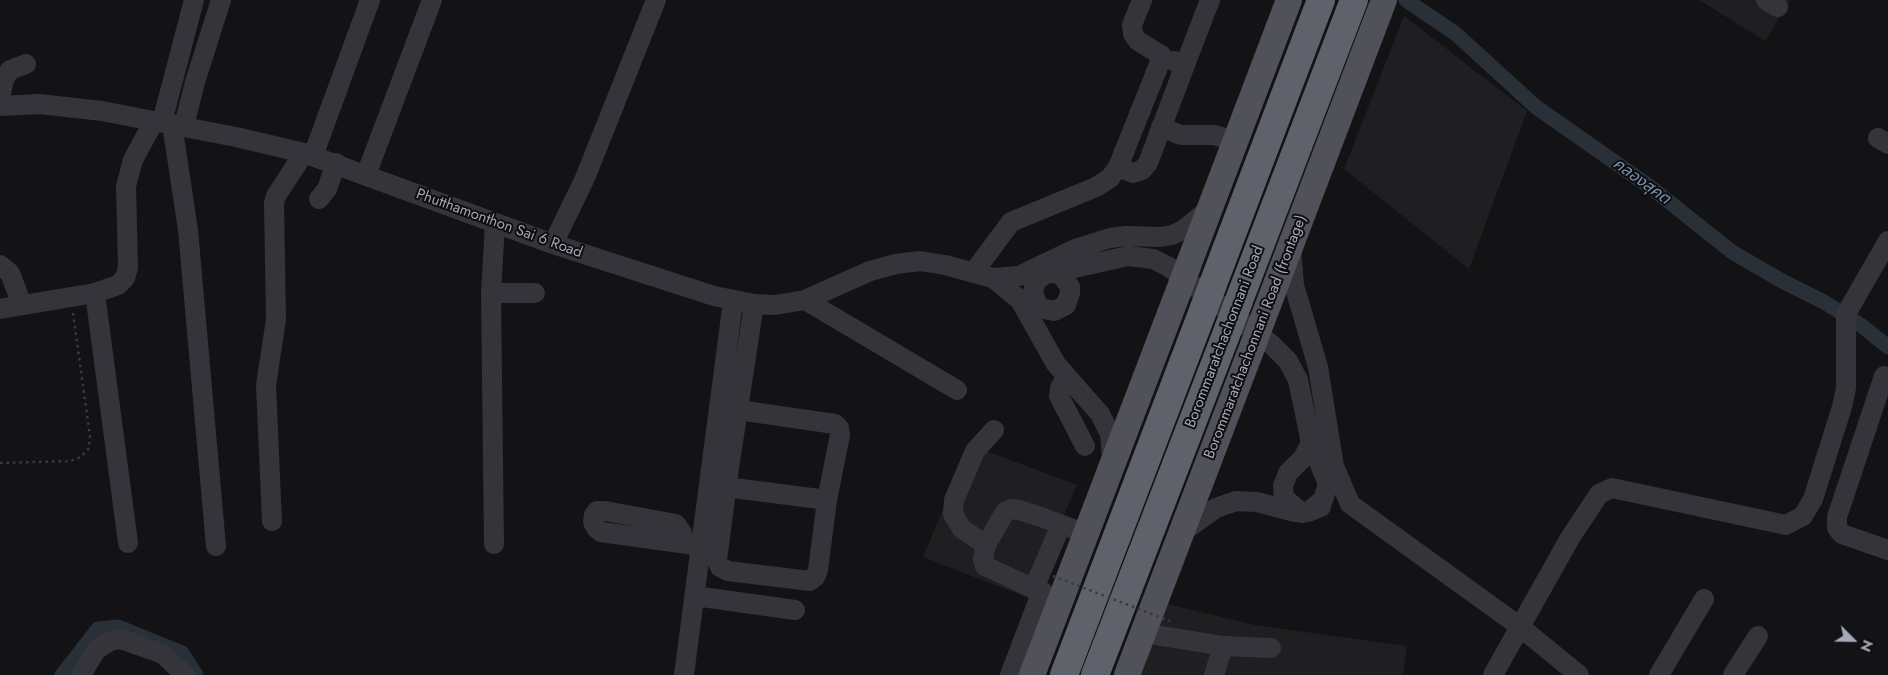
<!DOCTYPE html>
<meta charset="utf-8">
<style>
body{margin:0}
#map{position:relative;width:1888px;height:675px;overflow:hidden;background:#131315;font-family:Jost,sans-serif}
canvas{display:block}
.north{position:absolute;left:1828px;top:615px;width:50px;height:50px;-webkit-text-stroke:4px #0e0e10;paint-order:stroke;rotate:113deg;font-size:14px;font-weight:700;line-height:20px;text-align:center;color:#a4a8b5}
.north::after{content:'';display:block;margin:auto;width:18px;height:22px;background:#a4a8b5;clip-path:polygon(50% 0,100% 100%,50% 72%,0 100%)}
</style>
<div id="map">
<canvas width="1888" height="675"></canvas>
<div class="north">N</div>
</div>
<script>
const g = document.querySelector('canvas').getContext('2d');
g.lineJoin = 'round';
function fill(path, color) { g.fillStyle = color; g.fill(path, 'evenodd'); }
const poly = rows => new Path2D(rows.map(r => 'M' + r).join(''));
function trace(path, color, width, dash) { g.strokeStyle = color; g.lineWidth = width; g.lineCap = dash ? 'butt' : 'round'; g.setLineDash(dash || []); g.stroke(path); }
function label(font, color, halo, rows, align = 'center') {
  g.font = font + ' Jost,"Noto Sans Thai",sans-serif'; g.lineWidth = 4; g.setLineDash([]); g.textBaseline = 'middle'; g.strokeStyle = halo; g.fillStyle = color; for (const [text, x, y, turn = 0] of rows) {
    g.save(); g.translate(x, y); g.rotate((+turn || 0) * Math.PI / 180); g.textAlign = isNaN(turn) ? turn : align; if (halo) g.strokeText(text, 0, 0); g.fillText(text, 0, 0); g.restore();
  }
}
fill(poly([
 [1699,0,1790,0,1765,41],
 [1404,16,1527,111,1469,269,1344,169],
 [970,445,1077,485,1028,598,923,557],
 [1167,604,1255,625,1407,646,1403,675,1140,675]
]), '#1f1f22');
trace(poly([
 [1406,0,1456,34,1536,107,1653,189,1732,252,1784,282,1824,302,1862,326,1888,347],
 [62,675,98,629,118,627,182,653,196,675]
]), '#293038', 15);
trace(poly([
 [0,463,70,461,81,457,89,448,90,436,73,313]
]), '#3a3b41', 2.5, [2.5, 4]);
trace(poly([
 [1766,0,1778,7],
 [1174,61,1185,65,1210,0],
 [0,97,4,79,10,70,26,64],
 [0,106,39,104,102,111,236,137,304,153,553,244,714,296,754,304,775,305,805,300,870,271,896,264,920,261,945,265,993,278,1019,276,1075,249,1110,238,1126,236,1160,237,1172,235,1183,230,1209,209],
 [162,122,194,0],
 [172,124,188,230,216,546],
 [184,126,195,82,221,0],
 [1161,127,1181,135,1214,135,1236,141],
 [1878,138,1888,144],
 [313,156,370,0],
 [1118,167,1133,173,1142,170,1148,163,1185,65],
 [366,175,432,0],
 [319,199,327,189,336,163],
 [553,244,585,178,656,0],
 [1291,248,1294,285,1318,367,1334,466,1350,504,1519,626,1579,675],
 [0,265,10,273,22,305],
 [973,273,1011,222,1096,187,1110,178,1118,167,1160,62,1161,55,1138,41,1133,34,1132,25,1142,0],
 [1052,273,1128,256,1153,259,1169,267,1271,344,1288,361,1298,380,1311,443,1328,484,1323,500,1308,512],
 [1046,274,1052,273,1058,274,1063,277,1070,287,1070,293,1066,305,1054,311,1041,308,1037,304,1033,292,1036,281,1054,268],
 [993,278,1020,300,1056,364,1100,414,1110,434,1112,459],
 [95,293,128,543],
 [491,293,535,293],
 [805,300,957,390],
 [754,304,729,468,717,560,720,567,728,571,810,581,815,577,818,570,827,500],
 [0,309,95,293,118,285,125,278,128,268,126,186,133,160,154,121],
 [1884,376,1837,517,1837,528,1842,534,1888,550],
 [1066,377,1060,388,1059,396,1085,446],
 [726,487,827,500,840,435,839,428,835,424,738,410],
 [1302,513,1284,498,1283,486,1288,473,1303,458,1311,443],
 [272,521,266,385,276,320,274,203,276,196,304,153],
 [1181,533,1216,508,1236,501,1257,502,1295,512,1308,512,1321,507],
 [680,543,682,533,676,524,605,511,597,511,594,515,593,522,596,528,601,532,680,543,701,546],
 [494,544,491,293,495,224],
 [986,545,962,529,953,514,954,500,975,451,994,430],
 [1034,588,1061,525],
 [695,596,795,610],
 [1060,601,985,566,983,559,986,545,1005,512,1011,509,1019,510,1044,518,1086,534],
 [1143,633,1223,646,1214,675],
 [1223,646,1271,648],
 [81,675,96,650,110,641,121,639,163,654,185,675],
 [684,675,733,301],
 [1010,675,1042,591],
 [1493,675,1570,538,1599,494,1612,488,1786,525,1803,516,1813,499,1842,407,1846,388,1846,314,1888,241],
 [1659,675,1704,599],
 [1733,675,1758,636]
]), '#34343a', 20);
trace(poly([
 [1188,266,1289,0],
 [1262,321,1384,0],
 [1032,675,1179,290],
 [1127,675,1253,345]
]), '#505159', 26);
trace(poly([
 [1213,284,1321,0],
 [1238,303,1354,0],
 [1064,675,1204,308],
 [1095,675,1229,327]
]), '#60626b', 28);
trace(poly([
 [1053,576,1170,621]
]), '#3a3b41', 2.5, [2.5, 4]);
trace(poly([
 [1179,290,1188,266],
 [1253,345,1262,321]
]), '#505159', 26);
trace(poly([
 [1204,308,1213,284],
 [1229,327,1238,303]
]), '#60626b', 28);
label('15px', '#a4a8b5', '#0e0e10', [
 ["Phutthamonthon Sai 6 Road",499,224,20],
 ["Borommaratchachonnani Road",1225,337,-69],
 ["Borommaratchachonnani Road (frontage)",1256,337,-69]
]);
label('italic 16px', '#7b93b1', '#0e0e10', [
 ["คลองสุคต",1641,182,36]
]);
</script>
